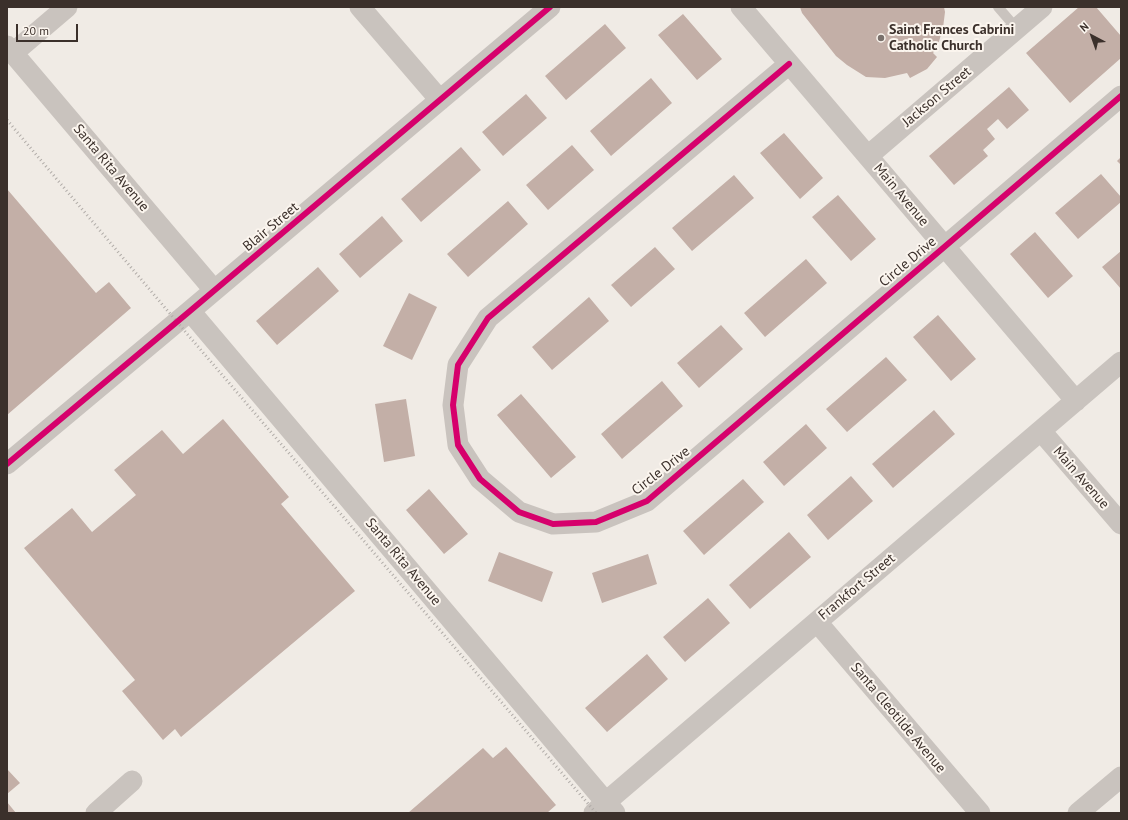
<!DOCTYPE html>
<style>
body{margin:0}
#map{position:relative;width:1128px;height:820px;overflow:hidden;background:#f0ebe5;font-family:"PT Sans",sans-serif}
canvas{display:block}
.frame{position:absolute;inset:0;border:8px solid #3b302b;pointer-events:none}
.north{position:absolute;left:1072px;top:16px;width:40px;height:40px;-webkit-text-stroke:3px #fbf5ee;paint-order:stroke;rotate:319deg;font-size:11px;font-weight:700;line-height:16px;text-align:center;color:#3b302b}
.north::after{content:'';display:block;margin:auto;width:14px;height:18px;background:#3b302b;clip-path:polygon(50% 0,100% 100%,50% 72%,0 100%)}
.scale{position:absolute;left:16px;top:24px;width:62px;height:18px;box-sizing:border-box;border:2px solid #3b302b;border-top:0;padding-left:5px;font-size:12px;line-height:14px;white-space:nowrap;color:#3b302b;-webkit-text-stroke:3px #fbf5ee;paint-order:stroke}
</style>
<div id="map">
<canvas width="1128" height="820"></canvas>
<div class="frame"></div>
<div class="north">N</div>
<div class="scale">20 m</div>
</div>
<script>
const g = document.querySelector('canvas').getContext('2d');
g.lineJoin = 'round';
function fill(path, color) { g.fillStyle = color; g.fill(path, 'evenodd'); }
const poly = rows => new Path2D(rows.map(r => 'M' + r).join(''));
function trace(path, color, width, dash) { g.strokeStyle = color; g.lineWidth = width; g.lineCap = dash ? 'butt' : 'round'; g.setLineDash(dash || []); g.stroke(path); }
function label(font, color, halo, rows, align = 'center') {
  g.font = font + ' "PT Sans",sans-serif'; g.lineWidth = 4; g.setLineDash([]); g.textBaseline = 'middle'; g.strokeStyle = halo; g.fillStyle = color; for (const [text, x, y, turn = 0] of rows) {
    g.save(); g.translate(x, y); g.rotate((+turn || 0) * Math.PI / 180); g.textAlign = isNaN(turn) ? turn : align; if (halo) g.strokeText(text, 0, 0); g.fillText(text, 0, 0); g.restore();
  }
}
fill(poly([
 [800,7,944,7,945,12,943,28,937,48,933,53,937,57,927,69,910,78,907,73,885,78,866,77,847,65,836,56,802,13],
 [1079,7,1096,7,1121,36,1121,58,1070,103,1026,53],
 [683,14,722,59,697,80,658,35],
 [605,24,626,48,566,100,545,76],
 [651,78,672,103,611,156,590,131],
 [1009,87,1029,110,1007,129,998,119,987,129,995,139,983,150,988,156,954,185,929,156],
 [526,94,547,118,503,156,482,132],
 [784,133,823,178,800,199,760,153],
 [572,145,594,170,548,210,526,185],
 [461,147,481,170,421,222,401,199],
 [1121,157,1121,165,1117,161],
 [1101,174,1121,197,1121,202,1078,239,1055,213],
 [734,175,754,198,692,251,672,228],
 [7,189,96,293,109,282,131,308,7,415],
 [838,195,876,239,851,261,812,217],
 [508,201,528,224,468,277,447,254],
 [382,216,403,241,360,278,339,254],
 [1035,232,1073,276,1048,298,1010,254],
 [655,247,675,269,631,307,611,285],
 [1121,251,1121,289,1102,267],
 [806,259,827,283,765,337,744,313],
 [318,267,339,291,277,345,256,321],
 [409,293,437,307,412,360,383,346],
 [589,297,609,321,552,370,532,347],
 [938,315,976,359,951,381,913,337],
 [721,325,743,349,699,388,677,363],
 [886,357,907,380,847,432,826,409],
 [662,381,683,406,622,459,601,434],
 [521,394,576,457,551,478,497,415],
 [406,399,415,456,384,462,375,404],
 [934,410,955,434,893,488,872,464],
 [223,419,289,497,281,504,355,591,181,737,175,729,163,740,122,691,135,680,24,548,72,508,92,532,136,495,114,470,162,430,183,454],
 [806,424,827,448,784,486,763,462],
 [851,476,873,501,828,540,807,515],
 [743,479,764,502,704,555,683,531],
 [429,489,468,534,444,554,406,510],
 [789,532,811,557,750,609,729,585],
 [499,552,553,572,542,602,488,581],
 [648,554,657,584,602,603,592,573],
 [708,598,730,623,685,662,663,637],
 [647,654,668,679,607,732,585,708],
 [506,747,556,805,547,813,408,813,483,748,493,758],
 [7,769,20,783,7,794],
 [7,802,16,813,7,813]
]), '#c3afa7');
trace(poly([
 [998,7,1017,29]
]), '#c9c3be', 10);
trace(poly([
 [360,7,440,100],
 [741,7,1076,401],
 [7,46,214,290],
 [13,53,67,7],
 [789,64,488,318,458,365,453,405,458,445,480,479,519,512,553,524,596,522,647,501,1121,96],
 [868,156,1042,7],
 [190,311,615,813],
 [1041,431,1121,524],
 [7,464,190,311,550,7],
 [817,622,980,813],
 [96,813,132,781],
 [594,813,606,802,1121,362],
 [1078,813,1121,777]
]), '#c9c3be', 21);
trace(poly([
 [7,120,177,322,596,813]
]), '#b1aca8', 3, [1, 3]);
trace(poly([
 [789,64,488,318,458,365,453,405,458,445,480,479,519,512,553,524,596,522,647,501,1121,96],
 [7,464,190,311,550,7]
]), '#d6006c', 6);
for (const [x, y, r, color] of [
 [881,38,4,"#7a716c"]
]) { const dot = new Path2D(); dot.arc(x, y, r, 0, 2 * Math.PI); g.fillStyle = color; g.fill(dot); trace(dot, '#fbf5ee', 1.5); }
label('bold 14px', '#3b302b', '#fbf5ee', [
 ["Saint Frances Cabrini",889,30],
 ["Catholic Church",889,46]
], 'left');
label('14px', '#3b302b', '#fbf5ee', [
 ["Jackson Street",937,97,-40],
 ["Santa Rita Avenue",111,168,50],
 ["Main Avenue",901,195,50],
 ["Blair Street",271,227,-40],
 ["Circle Drive",908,262,-40],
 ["Circle Drive",661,471,-38],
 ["Main Avenue",1081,478,49],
 ["Santa Rita Avenue",403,562,50],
 ["Frankfort Street",857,587,-40],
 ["Santa Cleotilde Avenue",898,718,50]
]);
</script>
